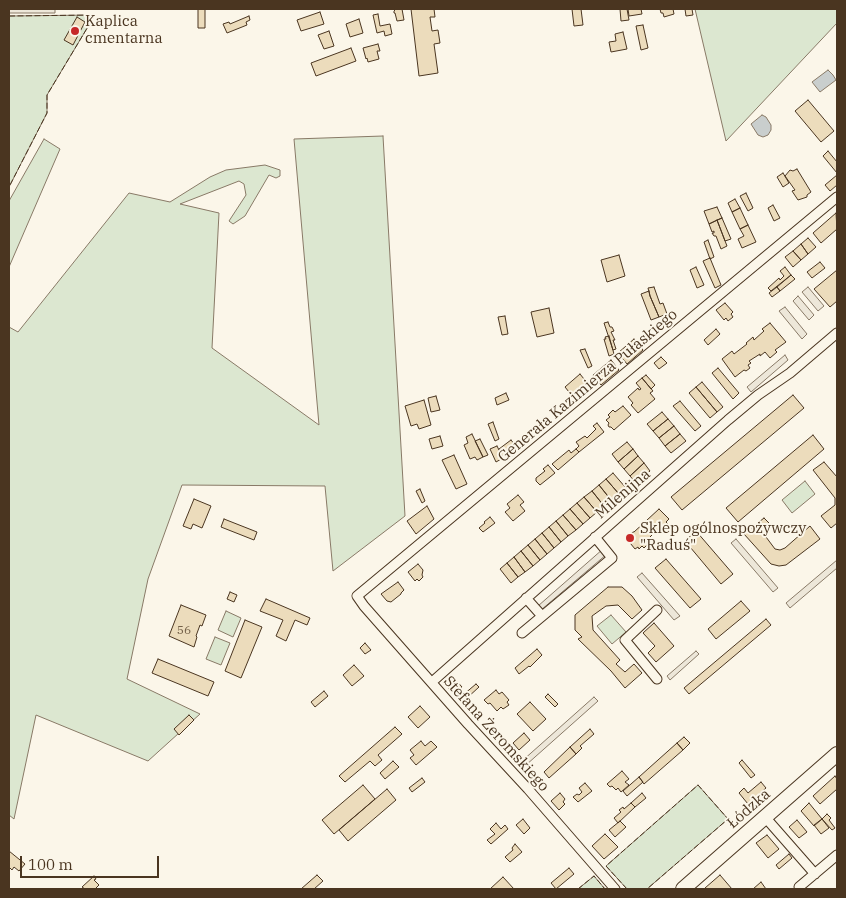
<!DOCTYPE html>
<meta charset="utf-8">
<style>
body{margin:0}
#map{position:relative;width:846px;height:898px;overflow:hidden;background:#fbf6e9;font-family:"IBM Plex Serif",serif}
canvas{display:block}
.frame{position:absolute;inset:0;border:10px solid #4a3520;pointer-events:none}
.scale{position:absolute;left:20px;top:856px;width:139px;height:22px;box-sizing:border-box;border:2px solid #4a3520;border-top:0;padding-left:6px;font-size:15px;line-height:18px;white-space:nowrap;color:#4a3520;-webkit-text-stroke:4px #fbf6e9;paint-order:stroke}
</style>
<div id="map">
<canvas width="846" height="898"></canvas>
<div class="frame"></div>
<div class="scale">100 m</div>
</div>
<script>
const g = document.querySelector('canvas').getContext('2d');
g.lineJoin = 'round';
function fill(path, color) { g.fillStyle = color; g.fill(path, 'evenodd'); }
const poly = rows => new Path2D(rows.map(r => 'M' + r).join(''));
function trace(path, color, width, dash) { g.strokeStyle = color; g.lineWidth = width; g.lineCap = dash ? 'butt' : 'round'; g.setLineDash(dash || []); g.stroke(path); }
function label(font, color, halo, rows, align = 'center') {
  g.font = font + ' "IBM Plex Serif",serif'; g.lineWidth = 4; g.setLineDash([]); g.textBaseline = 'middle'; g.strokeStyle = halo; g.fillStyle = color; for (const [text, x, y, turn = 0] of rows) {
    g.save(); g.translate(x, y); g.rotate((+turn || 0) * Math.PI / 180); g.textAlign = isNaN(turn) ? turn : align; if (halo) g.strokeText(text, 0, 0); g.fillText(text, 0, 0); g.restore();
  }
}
const green = poly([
 [695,9,837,9,837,23,726,141,695,9],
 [95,15,47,95,47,113,9,187,9,16,95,15],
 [383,136,405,516,333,571,325,486,182,485,148,579,127,679,200,714,148,761,36,715,14,819,9,815,9,327,18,332,129,193,170,202,210,177,226,170,265,165,280,170,280,176,276,178,269,175,245,216,233,224,229,221,246,195,244,184,239,181,180,204,219,213,212,348,319,425,294,139,383,136],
 [44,139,60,149,9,267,9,201,44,139],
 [805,481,815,494,792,513,782,500,805,481],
 [226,611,241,618,233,637,218,630,226,611],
 [611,615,626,632,612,644,597,626,611,615],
 [215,637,230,643,221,665,206,659,215,637],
 [698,785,728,819,647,889,627,889,606,866,698,785],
 [594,876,605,889,578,889,594,876]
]);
fill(green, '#dce7d0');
trace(green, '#887966', 1);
const parking = poly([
 [9,9,55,9,55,13,9,13,9,9],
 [808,287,824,306,818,311,802,292,808,287],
 [798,296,814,315,809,320,793,301,798,296],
 [785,307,807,334,802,339,779,311,785,307],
 [785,355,788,360,751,392,747,387,785,355],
 [736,539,778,588,773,592,731,543,736,539],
 [603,549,607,554,541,610,538,606,603,549],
 [837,560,837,568,790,608,786,603,837,560],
 [642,573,680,616,674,620,637,577,642,573],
 [696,651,699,654,670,680,667,676,696,651],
 [594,697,598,701,526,765,522,761,594,697]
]);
fill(parking, '#ede7d9');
trace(parking, '#887966', 1);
const water = poly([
 [828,70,833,75,836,80,820,92,812,82,828,70],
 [762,115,766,117,771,125,771,130,768,135,763,137,758,135,751,124,762,115]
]);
fill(water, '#c9cecd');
trace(water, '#887966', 1);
const building = poly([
 [198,9,205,9,205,28,198,28,198,9],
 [394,9,402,9,404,20,397,21,395,13,394,13,394,11,395,10,394,9],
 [411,9,434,9,435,17,430,17,432,31,438,30,440,43,434,44,438,73,419,76,411,9],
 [572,9,581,9,583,25,574,26,572,9],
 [620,9,627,9,629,20,621,21,620,9],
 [628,9,641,9,642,14,629,16,628,9],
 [660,9,673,9,674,14,664,17,663,13,661,13,660,9],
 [685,9,692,9,693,15,686,16,685,9],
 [320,12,324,24,301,31,297,20,320,12],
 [378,14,380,26,390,24,392,34,385,36,384,31,377,33,373,15,378,14],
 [249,16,250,20,246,22,247,25,227,33,223,24,229,22,230,24,249,16],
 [77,17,85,22,73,45,64,40,77,17],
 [359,19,363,33,350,37,346,24,359,19],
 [643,25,648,48,641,50,636,26,643,25],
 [329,31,334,46,324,49,318,35,329,31],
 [623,32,627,49,611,52,609,42,616,41,615,34,623,32],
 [378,44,380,51,377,51,379,59,368,62,367,58,366,59,363,48,378,44],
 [351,48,356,61,316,76,311,63,351,48],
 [808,100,834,131,821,142,795,111,808,100],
 [828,151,837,162,837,173,823,156,828,151],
 [797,169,811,192,807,195,807,197,798,200,792,191,795,190,785,176,790,170,793,171,797,169],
 [783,173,789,183,783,187,777,177,783,173],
 [837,175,837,185,830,191,825,185,837,175],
 [746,193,753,208,748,211,740,196,746,193],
 [735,199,740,208,732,212,728,203,735,199],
 [773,205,780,218,774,221,768,208,773,205],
 [717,207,722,218,709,224,704,211,717,207],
 [740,208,748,225,740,229,732,212,740,208],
 [836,213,837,229,821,243,813,233,836,213],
 [722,218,731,239,725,241,717,220,722,218],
 [717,220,727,246,721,249,716,236,714,236,712,233,714,233,714,231,712,232,709,224,717,220],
 [748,225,756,242,742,248,738,239,744,236,740,229,748,225],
 [808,238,816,247,808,254,801,244,808,238],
 [708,240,714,257,710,259,704,242,708,240],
 [801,244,808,254,801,260,793,251,801,244],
 [793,251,801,260,793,267,785,257,793,251],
 [619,255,625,276,607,282,601,260,619,255],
 [710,258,721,285,715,288,703,261,710,258],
 [820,262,825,268,812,278,807,272,820,262],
 [696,267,704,285,697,288,690,270,696,267],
 [785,267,791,275,771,291,768,288,779,278,780,280,784,276,780,271,785,267],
 [837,270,837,301,830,307,814,289,837,270],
 [791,275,795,279,780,291,777,287,791,275],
 [654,287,660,304,663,303,667,314,659,317,650,296,648,288,654,287],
 [777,287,780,291,772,297,769,293,777,287],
 [649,291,650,296,659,317,651,320,641,294,649,291],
 [725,303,733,312,731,314,733,317,728,321,726,318,724,320,716,310,725,303],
 [549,308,554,333,537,337,531,312,549,308],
 [505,316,508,334,502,335,498,317,505,316],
 [608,322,610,327,612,327,614,331,611,332,615,340,613,340,616,349,613,350,604,323,608,322],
 [770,323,786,342,775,350,777,352,770,358,765,352,760,356,760,354,749,361,751,363,748,365,750,368,746,371,744,370,735,377,722,359,732,351,734,354,747,344,746,343,753,337,754,340,764,331,762,329,770,323],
 [716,329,720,334,708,345,704,340,716,329],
 [609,336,614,354,609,356,604,339,606,339,605,337,609,336],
 [634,339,643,350,627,364,618,353,634,339],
 [585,349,592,366,588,368,580,350,585,349],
 [661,357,667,363,659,369,654,363,661,357],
 [611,360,619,370,601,385,593,375,611,360],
 [718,368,739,393,733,399,712,373,718,368],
 [580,374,592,389,577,402,565,387,580,374],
 [646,375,655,385,651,389,642,378,646,375],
 [642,378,653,391,650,393,655,399,638,413,631,405,633,403,628,397,638,388,639,390,641,389,636,383,642,378],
 [702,382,723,407,717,412,696,387,702,382],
 [696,387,717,412,710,418,689,393,696,387],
 [506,393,509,400,497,405,495,398,506,393],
 [793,395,804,408,682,510,671,497,793,395],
 [436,396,440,410,431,412,428,398,436,396],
 [424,400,431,425,419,429,417,424,411,426,405,406,424,400],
 [680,401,701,426,695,431,673,406,680,401],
 [623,406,631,415,614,430,611,427,609,427,608,425,609,423,606,420,610,417,608,415,613,410,615,412,623,406],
 [662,412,668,419,653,431,647,424,662,412],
 [668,419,674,426,659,438,653,431,668,419],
 [493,422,499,439,495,441,488,424,493,422],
 [597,423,604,432,579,452,576,449,579,446,576,442,585,436,587,438,596,429,593,426,597,423],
 [674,426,680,434,665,446,659,438,674,426],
 [472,434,483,457,477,460,475,457,470,459,464,445,468,443,466,437,472,434],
 [680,434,686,441,671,453,665,446,680,434],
 [813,435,824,449,738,522,726,508,813,435],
 [440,436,443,446,432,449,429,439,440,436],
 [480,439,488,455,483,457,475,441,480,439],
 [511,440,519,450,505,462,499,449,511,440],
 [627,442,633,449,618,462,612,454,627,442],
 [497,446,503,458,496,462,490,449,497,446],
 [576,449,579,452,558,470,552,464,569,450,571,453,576,449],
 [633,449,638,456,624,469,618,462,633,449],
 [454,455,467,484,456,489,442,460,454,455],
 [638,456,644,463,630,476,624,469,638,456],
 [824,462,837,477,837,523,831,528,821,516,835,505,835,498,813,470,824,462],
 [644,463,650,471,636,483,630,476,644,463],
 [548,465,555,473,540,485,536,481,536,478,545,471,543,469,548,465],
 [613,473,626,488,619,494,606,479,613,473],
 [606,479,619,494,611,500,599,485,606,479],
 [599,485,611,500,604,506,592,491,599,485],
 [420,489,425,501,422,503,416,491,420,489],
 [592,491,604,506,597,512,584,497,592,491],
 [518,495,524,502,520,505,525,511,513,521,505,512,510,508,507,504,518,495],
 [584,497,597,512,590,518,577,503,584,497],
 [194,499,211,506,202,528,193,524,191,529,183,526,194,499],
 [577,503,590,518,583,524,570,509,577,503],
 [427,506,434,519,416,534,407,521,427,506],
 [570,509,583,524,576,530,563,515,570,509],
 [659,509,669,519,666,522,668,524,665,526,667,528,662,532,659,529,656,531,646,541,648,544,644,548,642,546,639,549,638,547,635,549,626,538,633,532,634,532,659,509],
 [563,515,576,530,568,536,556,521,563,515],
 [490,517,495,523,483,532,479,528,485,523,484,522,490,517],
 [764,518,770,524,763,533,775,549,780,550,785,548,810,526,820,539,786,565,779,566,771,564,744,534,764,518],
 [224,519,257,532,254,540,221,527,224,519],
 [556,521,568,536,561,542,549,527,556,521],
 [549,527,561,542,554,548,542,533,549,527],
 [696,531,733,574,721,584,685,541,696,531],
 [542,533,554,548,547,554,535,539,542,533],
 [535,539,547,554,540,560,528,545,535,539],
 [528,545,540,560,533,566,521,551,528,545],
 [521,551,533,566,525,572,514,557,521,551],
 [514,557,525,572,518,577,507,563,514,557],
 [666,559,701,599,690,608,655,568,666,559],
 [507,563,518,577,511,583,500,569,507,563],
 [418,564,423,570,422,575,423,577,419,581,417,579,415,581,408,572,418,564],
 [398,582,404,590,401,593,401,594,391,602,387,601,381,594,398,582],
 [608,587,622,587,632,596,642,610,632,619,618,605,606,606,592,616,593,630,620,660,616,664,625,672,634,664,642,673,625,688,611,671,578,639,582,637,575,630,575,615,608,587],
 [230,592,237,595,234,602,227,599,230,592],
 [266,599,310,618,307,625,295,620,286,641,276,636,283,620,260,611,266,599],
 [741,601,750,611,716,639,708,629,741,601],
 [181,605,206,615,202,626,200,625,196,636,197,637,194,647,169,636,181,605],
 [766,619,771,625,689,694,684,688,766,619],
 [245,620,262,627,241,678,225,671,245,620],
 [654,623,674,646,656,662,648,653,655,646,643,633,654,623],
 [365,643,371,650,365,654,360,648,365,643],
 [537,649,542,655,530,667,529,666,519,674,515,668,537,649],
 [158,659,214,682,208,696,152,673,158,659],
 [354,665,364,676,352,686,343,675,354,665],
 [453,677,462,687,460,689,461,691,456,696,444,684,453,677],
 [476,684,479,687,467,698,463,695,476,684],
 [496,690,499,694,502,692,509,700,507,702,509,705,503,709,501,707,497,711,490,703,488,704,484,700,496,690],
 [324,691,328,696,315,707,311,702,324,691],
 [548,694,558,704,555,707,545,697,548,694],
 [530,702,546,719,533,731,517,714,530,702],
 [420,706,430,717,418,728,408,717,420,706],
 [189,715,194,720,179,735,174,729,189,715],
 [395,727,402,734,378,755,382,760,375,766,370,761,345,782,339,776,395,727],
 [590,729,594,734,580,746,582,748,576,754,570,747,590,729],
 [524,733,530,740,519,750,513,743,524,733],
 [684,737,690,743,683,750,677,743,684,737],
 [421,741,425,746,431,741,437,747,416,765,410,758,414,755,410,750,421,741],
 [677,743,683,750,644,784,639,777,677,743],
 [570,747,576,754,549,778,544,772,570,747],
 [742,760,755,775,751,778,739,763,742,760],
 [393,761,399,767,385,779,380,773,393,761],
 [622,771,629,779,625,782,629,785,621,792,618,788,616,790,612,786,610,787,607,784,622,771],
 [835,776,837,779,837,789,820,804,813,796,835,776],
 [639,777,643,782,627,796,623,791,639,777],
 [422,778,425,782,412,792,409,788,422,778],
 [761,782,766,788,748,804,739,793,744,788,748,793,761,782],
 [585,783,592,791,578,802,573,797,577,794,579,795,582,792,579,788,585,783],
 [363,785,375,799,334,834,322,820,363,785],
 [387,789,396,800,348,841,339,830,387,789],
 [560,793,565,799,563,802,565,804,559,810,551,801,560,793],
 [642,793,646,798,635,807,631,803,642,793],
 [631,803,635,807,618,823,614,818,621,812,619,810,623,807,624,809,631,803],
 [809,803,822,819,814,826,801,811,809,803],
 [827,814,831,818,829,820,835,828,832,830,822,819,827,814],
 [523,819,530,828,524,834,516,825,523,819],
 [822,819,829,828,821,834,814,825,822,819],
 [797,820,807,832,799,838,789,827,797,820],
 [620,821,626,827,615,837,609,830,620,821],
 [496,823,501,829,505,825,508,829,491,844,487,840,495,834,490,829,496,823],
 [605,834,618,847,604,859,592,846,605,834],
 [767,835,779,849,768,858,756,843,767,835],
 [515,844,522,852,510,862,505,857,513,850,512,848,515,844],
 [9,851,25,864,19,871,14,867,12,870,9,867,9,851],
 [789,854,792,858,779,869,776,865,789,854],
 [569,868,574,874,556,889,551,883,569,868],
 [317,875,323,881,314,889,301,889,317,875],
 [720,875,732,889,706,889,705,888,720,875],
 [94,876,96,879,94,880,99,885,95,889,85,889,82,887,94,876],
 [503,877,514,889,490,889,503,877],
 [761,882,766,889,753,889,761,882]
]);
fill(building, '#ecdcbc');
trace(building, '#4a3520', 1);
const street = poly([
 [526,598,542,616],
 [657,610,625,640,657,679],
 [522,633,612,558,595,537],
 [432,682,728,420,758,395,790,373,837,333],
 [765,817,815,874],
 [799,887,837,855],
 [615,889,528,789,468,724,364,606,357,596,837,197]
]);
const primary = poly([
 [683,889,837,754]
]);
trace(street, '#4a3520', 11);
trace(primary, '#4a3520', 16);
trace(street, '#fbf6e9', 9);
trace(primary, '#fbf6e9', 14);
trace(poly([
 [9,16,95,15,47,95,47,113,9,187],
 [578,889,594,876,605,889],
 [627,889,606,866,698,785,728,819,647,889]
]), '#4a3520', 1, [6, 2.5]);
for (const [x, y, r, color] of [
 [75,31,5,"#c62828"],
 [630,538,5,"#c62828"]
]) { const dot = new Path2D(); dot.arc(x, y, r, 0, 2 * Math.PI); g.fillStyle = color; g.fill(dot); trace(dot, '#fbf6e9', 2); }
label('12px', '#725f47', null, [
 ["56",184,631]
]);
label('15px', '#4a3520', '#fbf6e9', [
 ["Kaplica",85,22],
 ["cmentarna",85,39],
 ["Sklep ogólnospożywczy",640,529],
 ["\"Raduś\"",640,546]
], 'left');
label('15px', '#4a3520', '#fbf6e9', [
 ["Generała Kazimierza Pułaskiego",588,386,-40],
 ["Milenijna",623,494,-41],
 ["Stefana Żeromskiego",496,734,48],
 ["Łódzka",749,809,-41]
]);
</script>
